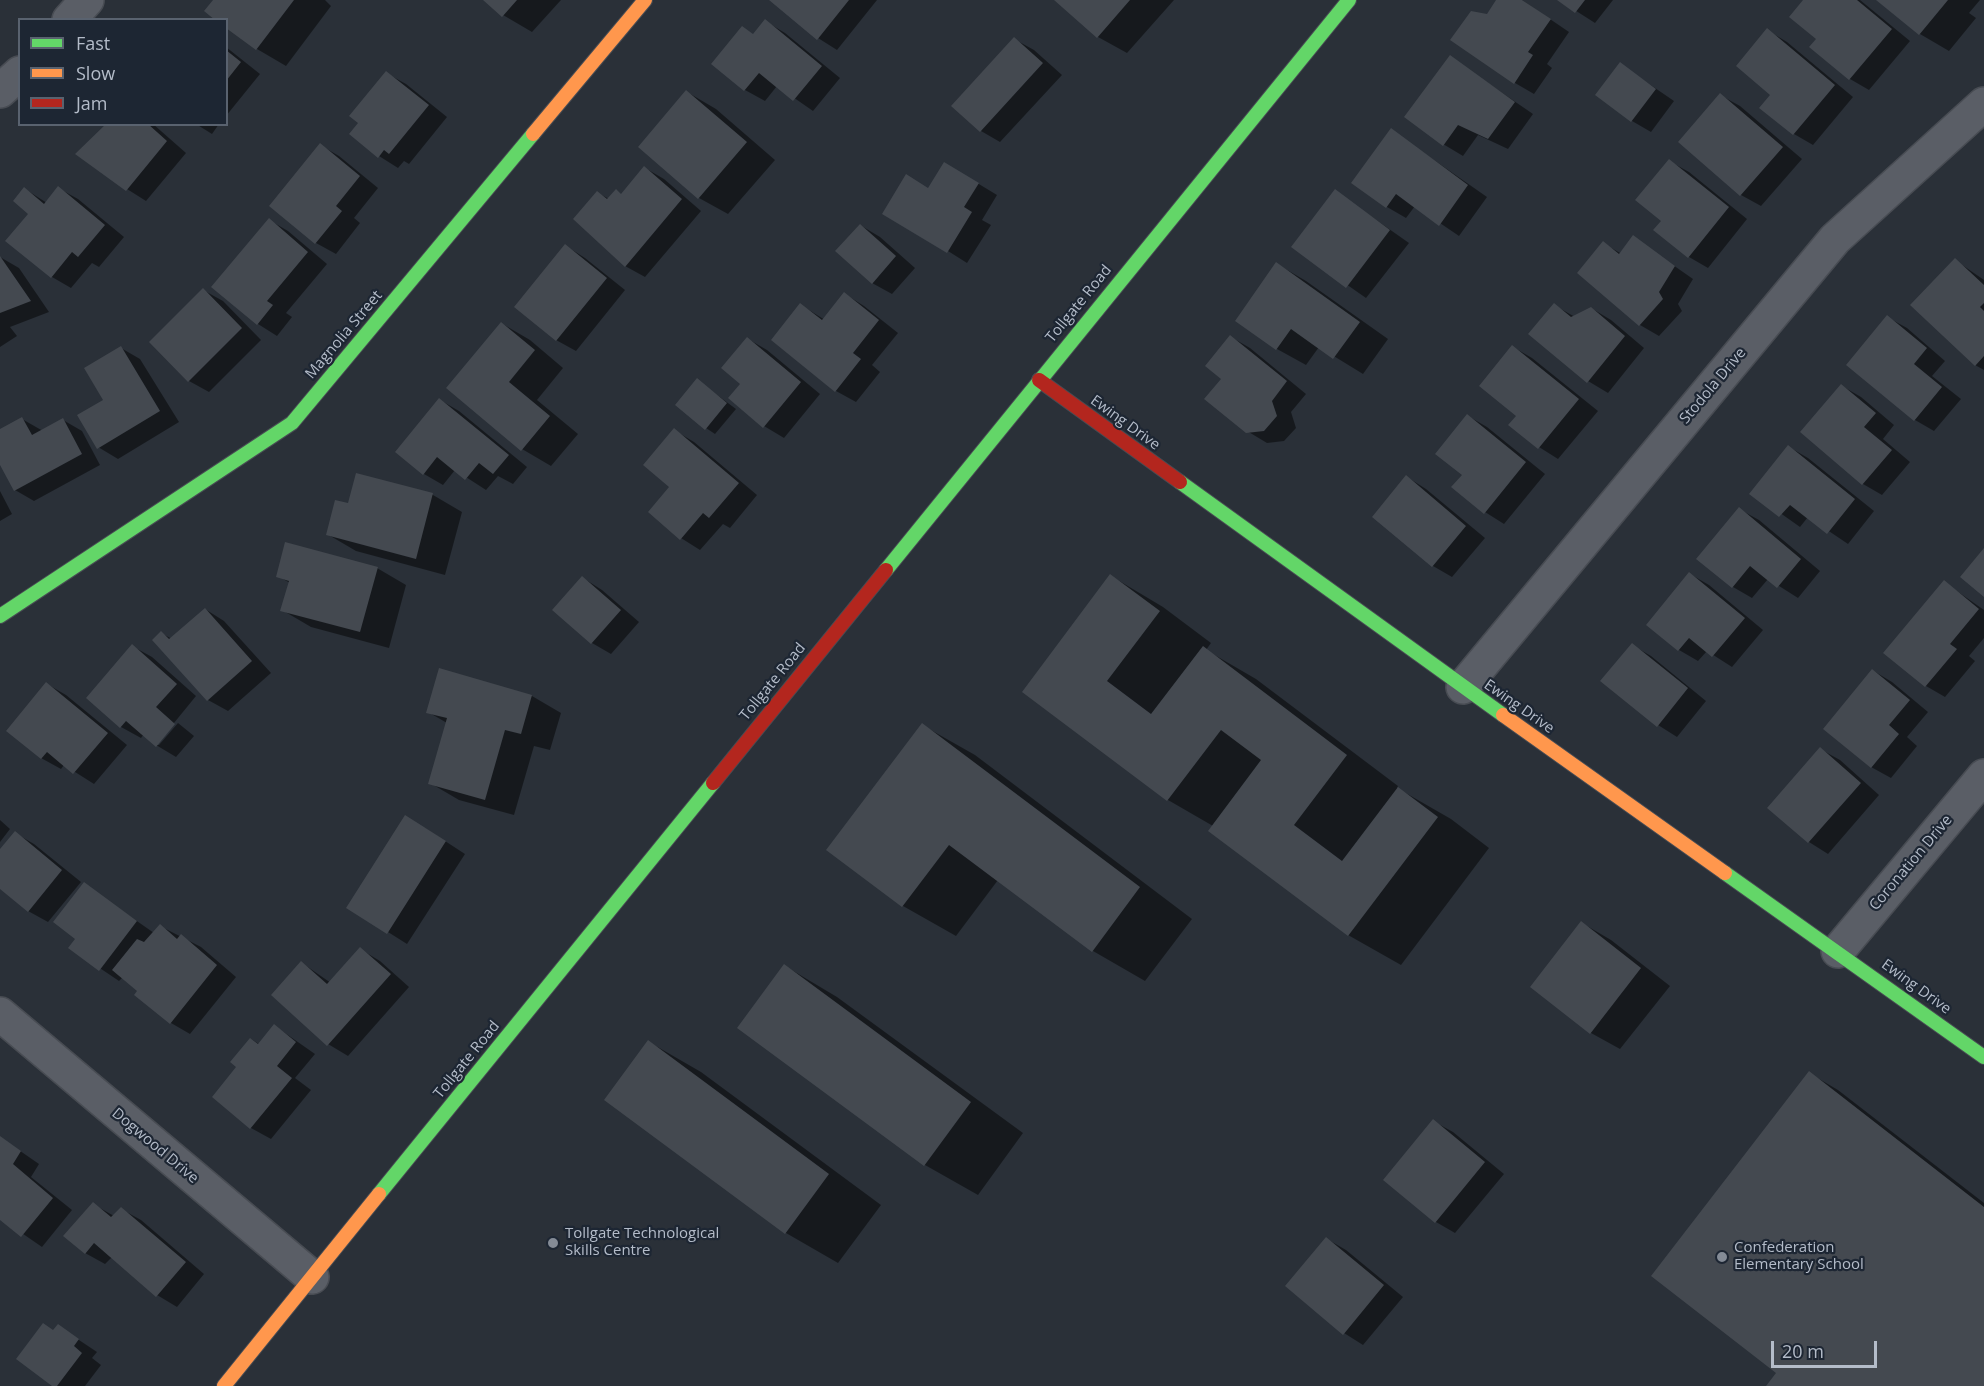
<!DOCTYPE html>
<style>
body{margin:0}
#map{position:relative;width:1984px;height:1386px;overflow:hidden;background:#2a3038;font-family:"Open Sans",sans-serif}
canvas{display:block}
.legend{position:absolute;left:18px;top:18px;width:210px;height:108px;box-sizing:border-box;background:#1d2633;border:2px solid #59626f;margin:0;padding:8px 10px;list-style:none;font-size:18px;color:#b4bcc9}
.legend li{display:flex;align-items:center;gap:12px;height:30px}
.legend b{width:30px;border:2px solid #59626f}
.scale{position:absolute;left:1771px;top:1341px;width:106px;height:27px;box-sizing:border-box;border:3px solid #b4bcc9;border-top:0;padding-left:8px;font-size:18px;line-height:21px;white-space:nowrap;color:#b4bcc9;-webkit-text-stroke:4px #1d2633;paint-order:stroke}
</style>
<div id="map">
<canvas width="1984" height="1386"></canvas>
<ul class="legend">
<li><b style="height:8px;background:#63d668"></b>Fast</li>
<li><b style="height:8px;background:#ff974d"></b>Slow</li>
<li><b style="height:8px;background:#b3261e"></b>Jam</li>
</ul>
<div class="scale">20 m</div>
</div>
<script>
const g = document.querySelector('canvas').getContext('2d');
g.lineJoin = 'round';
function fill(path, color) { g.fillStyle = color; g.fill(path, 'evenodd'); }
const poly = rows => new Path2D(rows.map(r => 'M' + r).join(''));
function trace(path, color, width, dash) { g.strokeStyle = color; g.lineWidth = width; g.lineCap = dash ? 'butt' : 'round'; g.setLineDash(dash || []); g.stroke(path); }
function label(font, color, halo, rows, align = 'center') {
  g.font = font + ' "Open Sans",sans-serif'; g.lineWidth = 4.5; g.setLineDash([]); g.textBaseline = 'middle'; g.strokeStyle = halo; g.fillStyle = color; for (const [text, x, y, turn = 0] of rows) {
    g.save(); g.translate(x, y); g.rotate((+turn || 0) * Math.PI / 180); g.textAlign = isNaN(turn) ? turn : align; if (halo) g.strokeText(text, 0, 0); g.fillText(text, 0, 0); g.restore();
  }
}
fill(poly([
 [215,0,325,0,331,6,286,66,257,49,226,20],
 [486,0,561,0,532,32,503,15],
 [771,0,877,0,837,50,818,38],
 [1056,0,1174,0,1127,53,1098,37],
 [1498,0,1522,0,1569,32,1547,64,1552,68,1534,94,1515,83],
 [1559,0,1613,0,1595,23],
 [1805,0,1860,0,1910,41,1869,90,1850,79],
 [1879,0,1980,0,1969,13,1976,18,1949,51,1920,34],
 [765,21,785,33,840,78,813,111,777,86,765,101,745,90,714,63,743,28,754,35],
 [1767,30,1787,42,1853,97,1813,145,1794,134,1772,94],
 [1014,39,1034,50,1062,75,1000,142,981,131],
 [226,47,260,74,226,116],
 [1450,57,1533,114,1508,149,1478,135,1463,156,1443,144],
 [1620,64,1674,101,1651,132,1632,121],
 [386,73,406,84,447,117,409,164,404,161,398,168,379,156,360,123],
 [687,92,716,109,775,160,728,214,699,198],
 [1720,95,1740,106,1802,159,1761,206,1741,195,1680,142],
 [108,124,153,124,186,153,146,201,127,189],
 [196,124,219,124,212,134],
 [1391,130,1487,197,1459,236,1415,206,1406,218,1387,207],
 [320,145,339,156,378,188,354,218,360,223,336,254,316,243,271,206],
 [1669,161,1689,172,1747,219,1708,268,1689,257,1656,230,1663,221],
 [645,168,664,179,701,211,645,277,625,266,598,193,609,199,622,195],
 [964,175,997,195,982,220,991,225,967,263,948,251,929,189],
 [58,188,78,199,124,237,99,267,92,263,71,288,52,277,7,241,30,213,25,189,47,203],
 [1335,191,1409,243,1366,298,1293,247],
 [269,220,288,231,327,264,286,313,292,317,277,336,258,324],
 [860,225,880,237,915,268,892,294,872,283],
 [1633,237,1693,279,1678,304,1682,311,1659,336,1640,325,1579,273,1603,243,1620,253],
 [566,246,585,258,625,290,576,351,556,340],
 [0,257,19,268,49,312,10,327,17,336,0,347],
 [1955,260,1984,280,1984,370,1975,365],
 [1277,264,1306,281,1388,339,1363,374,1319,347,1306,365,1277,349],
 [203,290,223,301,261,340,209,392,189,381],
 [845,294,864,306,898,333,872,365,880,372,856,402,836,391,773,340,801,305,825,320],
 [1554,305,1575,317,1591,308,1611,320,1644,348,1608,393,1588,381],
 [1887,317,1907,328,1945,361,1932,376,1961,399,1934,431,1915,420],
 [501,323,530,340,563,368,537,400,578,434,551,466,522,449,448,388],
 [1231,337,1250,348,1306,394,1291,412,1296,428,1284,441,1267,443,1247,431,1223,379],
 [748,339,767,350,820,394,784,438,764,426,742,384],
 [1513,347,1532,358,1598,411,1558,459,1539,447,1518,416],
 [121,348,140,359,179,422,118,459,98,447,105,400],
 [697,380,736,409,715,434,706,428],
 [1842,386,1861,397,1894,425,1883,439,1910,462,1882,495,1863,484],
 [440,400,459,411,527,467,513,484,498,476,486,490,455,470,443,485,424,474],
 [1468,416,1487,427,1545,474,1504,524,1485,512,1464,475],
 [22,419,43,431,63,420,82,431,100,465,34,501,15,490,0,462,0,430],
 [674,430,694,442,757,495,730,528,723,524,700,550,681,538,671,487],
 [1789,447,1808,458,1874,511,1848,544,1808,517,1800,527,1752,493],
 [357,474,433,495,462,512,445,575,356,551,327,534,349,505],
 [1407,477,1426,489,1485,538,1452,577,1433,566],
 [0,491,12,514,0,521],
 [1739,509,1759,520,1820,571,1798,598,1768,579,1752,598,1733,587],
 [377,568,406,585,389,648,311,627,282,610,290,583,278,576],
 [1690,574,1709,585,1763,630,1732,667,1707,651,1698,661,1679,650],
 [1111,576,1163,607,1211,643,1206,650,1256,679,1398,786,1397,788,1451,819,1489,848,1401,965,1348,935,1213,826,1168,800,1024,691],
 [583,578,602,590,639,622,611,654,592,643],
 [1944,582,1984,610,1984,638,1969,656,1975,661,1945,697,1926,686],
 [205,609,224,621,271,673,228,711,208,700,154,640,161,633,172,639],
 [1632,645,1651,656,1706,701,1677,737,1658,725],
 [132,646,152,657,196,696,156,745,144,734,141,738,121,727,88,698],
 [1872,670,1892,682,1928,712,1907,737,1917,746,1891,778,1871,767],
 [47,684,66,695,127,745,94,784,64,765,61,769,41,758],
 [532,696,561,713,550,750,534,746,514,815,459,800,430,783,447,723,428,712],
 [178,723,194,736,176,757,156,745,159,745],
 [922,725,975,755,1192,919,1145,981,1093,951,998,880,956,936,903,906,828,850],
 [1820,749,1840,760,1879,795,1828,854,1809,842],
 [0,820,10,829,0,842],
 [425,828,465,854,407,944,388,932],
 [15,833,34,844,81,882,48,922,28,911,0,887,0,851],
 [84,884,154,933,160,926,201,947,236,977,190,1034,171,1023,123,977,119,981,70,948,77,938],
 [1582,923,1611,940,1670,986,1620,1049,1591,1033],
 [360,949,380,961,409,987,348,1056,328,1044,302,963,331,983],
 [785,966,837,997,1023,1133,978,1195,925,1165,739,1028],
 [275,1026,315,1054,295,1078,311,1090,271,1139,251,1128,214,1097,239,1067,251,1039,259,1044],
 [649,1042,701,1072,881,1205,838,1263,786,1233],
 [1809,1073,1838,1090,1984,1203,1984,1386,1768,1386,1778,1372],
 [1433,1121,1453,1132,1504,1174,1455,1233,1436,1222],
 [0,1137,39,1164,31,1177,72,1210,42,1247,0,1218],
 [93,1204,114,1216,121,1209,141,1220,204,1274,177,1307,157,1295,112,1257,105,1264,85,1253],
 [1327,1239,1346,1250,1403,1297,1363,1345,1344,1333],
 [58,1326,97,1352,92,1358,101,1365,85,1386,54,1386,54,1331]
]), '#0007');
fill(poly([
 [213,0,294,0,256,50,226,28,226,20,215,20,204,11],
 [483,0,517,0,502,17],
 [769,0,849,0,817,40],
 [1054,0,1130,0,1097,38],
 [1496,0,1522,0,1551,19,1528,52,1533,55,1514,84,1450,40,1471,11,1487,14],
 [1557,0,1585,0,1575,13],
 [1803,0,1857,0,1892,29,1849,80,1809,47,1816,39,1789,17],
 [1876,0,1948,0,1919,35],
 [765,19,822,66,793,101,759,73,744,91,711,64,742,26,753,34],
 [1767,28,1835,85,1793,135,1759,108,1770,95,1736,66],
 [1014,37,1043,63,980,132,951,106],
 [226,50,241,62,226,81],
 [1450,55,1515,102,1488,139,1458,125,1443,146,1404,117],
 [1620,62,1656,89,1631,122,1595,95],
 [386,71,429,105,389,154,384,150,378,158,349,134,358,123,349,116],
 [686,90,747,142,698,199,638,147],
 [1720,93,1783,147,1740,196,1678,142],
 [106,124,148,124,167,141,126,191,75,154],
 [1391,128,1468,185,1439,226,1396,194,1386,208,1351,183],
 [320,143,360,176,336,206,342,211,315,244,269,206],
 [1669,159,1729,207,1688,258,1653,230,1661,221,1635,200],
 [944,162,979,183,964,207,972,212,947,253,882,214,906,174,928,188],
 [644,166,682,199,625,267,573,219,597,191,607,199,616,189,621,194],
 [58,186,105,225,78,257,72,252,51,278,5,241,28,214,13,201,24,187,44,204],
 [1335,189,1390,230,1346,288,1291,247],
 [269,218,308,252,267,301,273,305,257,325,211,287],
 [860,224,896,256,872,284,835,251],
 [1633,235,1675,266,1659,292,1663,299,1639,326,1577,273,1603,241,1619,254],
 [565,244,607,278,556,341,514,307],
 [0,256,31,301,0,313],
 [1955,258,1984,285,1984,303,1980,307,1984,311,1984,356,1975,366,1910,305],
 [1276,262,1360,322,1333,359,1291,329,1276,350,1235,321],
 [203,288,242,328,188,382,149,342],
 [844,292,879,320,853,353,861,359,835,392,771,340,800,303,822,320],
 [1554,303,1571,317,1591,307,1625,336,1587,383,1528,334],
 [1887,315,1927,348,1914,364,1942,387,1914,421,1846,365],
 [501,322,535,350,509,382,550,416,521,451,446,388],
 [1230,335,1287,381,1272,401,1277,416,1264,431,1246,433,1204,399,1221,379,1205,366],
 [747,337,801,382,763,428,728,398,740,384,721,368],
 [1512,345,1579,399,1538,449,1508,425,1516,416,1479,386],
 [121,346,160,411,97,449,77,415,103,400,84,368],
 [697,378,727,403,705,430,675,405],
 [1841,384,1876,413,1864,427,1892,450,1862,485,1800,432],
 [439,398,509,455,493,474,479,463,465,480,437,457,423,475,395,452],
 [1467,414,1526,462,1484,514,1451,487,1462,475,1435,454],
 [22,417,32,435,63,418,82,454,14,491,0,465,0,429],
 [674,428,739,483,709,518,703,513,680,540,648,512,669,487,643,465],
 [1788,445,1855,499,1827,534,1790,505,1779,517,1749,494],
 [356,473,433,493,416,559,326,535,335,500,348,503],
 [1406,475,1466,526,1432,567,1372,517],
 [1739,507,1801,559,1777,588,1750,566,1732,588,1696,559],
 [285,542,378,567,360,632,280,611,289,581,276,577],
 [1984,548,1984,597,1960,577],
 [1689,572,1745,618,1712,657,1689,638,1678,651,1646,625],
 [1110,574,1160,611,1107,681,1151,714,1203,646,1347,755,1294,825,1342,861,1398,787,1438,817,1348,936,1208,831,1261,760,1221,730,1167,801,1022,692],
 [582,576,621,610,591,644,552,610],
 [1944,580,1979,609,1950,644,1957,649,1925,687,1883,653],
 [205,608,252,661,207,701,152,640,161,631,169,639],
 [1632,643,1688,688,1657,727,1600,681],
 [132,644,177,684,156,707,175,724,156,747,126,721,120,728,86,698],
 [439,668,532,695,521,734,505,730,485,800,428,784,447,718,426,713],
 [1872,669,1910,700,1889,725,1899,734,1871,768,1823,729],
 [46,682,108,733,73,774,47,752,41,759,6,731],
 [922,723,1140,887,1092,952,949,845,902,907,826,850],
 [1820,747,1861,783,1808,843,1767,808],
 [405,815,446,841,387,934,346,908],
 [15,831,62,870,28,912,0,889,0,849],
 [84,882,137,921,99,971,68,948,75,939,53,922],
 [1581,921,1641,968,1590,1034,1530,987],
 [160,924,177,939,181,934,217,965,170,1024,134,995,137,991,112,970,137,939,144,942],
 [360,947,391,974,327,1046,271,995,301,961,327,984],
 [784,964,971,1102,924,1166,737,1028],
 [274,1024,296,1042,277,1066,292,1078,250,1129,212,1097,236,1067,230,1062,250,1038,258,1044],
 [648,1040,829,1174,785,1234,604,1100],
 [1809,1071,1984,1207,1984,1386,1766,1386,1776,1373,1651,1276],
 [1433,1119,1485,1162,1435,1223,1383,1180],
 [0,1136,21,1151,13,1164,53,1198,21,1237,0,1220],
 [93,1202,111,1217,121,1207,186,1262,156,1297,94,1243,85,1254,63,1236],
 [1326,1237,1384,1285,1343,1335,1285,1286],
 [43,1323,53,1330,58,1324,79,1339,74,1346,82,1353,57,1386,52,1386,16,1359]
]), '#444950');
const street = poly([
 [69,20,87,0],
 [0,91,20,73],
 [1463,687,1835,239,1984,104],
 [1838,951,1984,776],
 [0,1014,312,1277]
]);
const fast = poly([
 [1180,482,1503,715],
 [886,570,1349,0],
 [0,616,292,423,533,134],
 [1725,873,1984,1057],
 [379,1194,713,783]
]);
const slow = poly([
 [533,134,645,0],
 [1503,715,1725,873],
 [224,1386,379,1194]
]);
const jam = poly([
 [1039,380,1180,482],
 [713,783,886,570]
]);
trace(street, '#484c53', 36);
trace(fast, '#484c53', 16);
trace(slow, '#484c53', 16);
trace(jam, '#484c53', 16);
trace(street, '#5a5e66', 33);
trace(fast, '#63d668', 14);
trace(slow, '#ff974d', 14);
trace(jam, '#b3261e', 14);
for (const [x, y, r, color] of [
 [553,1243,6,"#848b96"],
 [1722,1257,6,"#848b96"]
]) { const dot = new Path2D(); dot.arc(x, y, r, 0, 2 * Math.PI); g.fillStyle = color; g.fill(dot); trace(dot, '#1d2633', 2); }
label('15px', '#b4bcc9', '#1d2633', [
 ["Tollgate Road",1079,304,-51],
 ["Magnolia Street",344,335,-50],
 ["Stodola Drive",1713,386,-50],
 ["Ewing Drive",1125,423,36],
 ["Tollgate Road",773,682,-51],
 ["Ewing Drive",1519,707,35],
 ["Coronation Drive",1911,863,-50],
 ["Ewing Drive",1916,987,36],
 ["Tollgate Road",467,1060,-51],
 ["Dogwood Drive",155,1146,40]
]);
label('15px', '#b4bcc9', '#1d2633', [
 ["Tollgate Technological",565,1234],
 ["Skills Centre",565,1251],
 ["Confederation",1734,1248],
 ["Elementary School",1734,1265]
], 'left');
</script>
